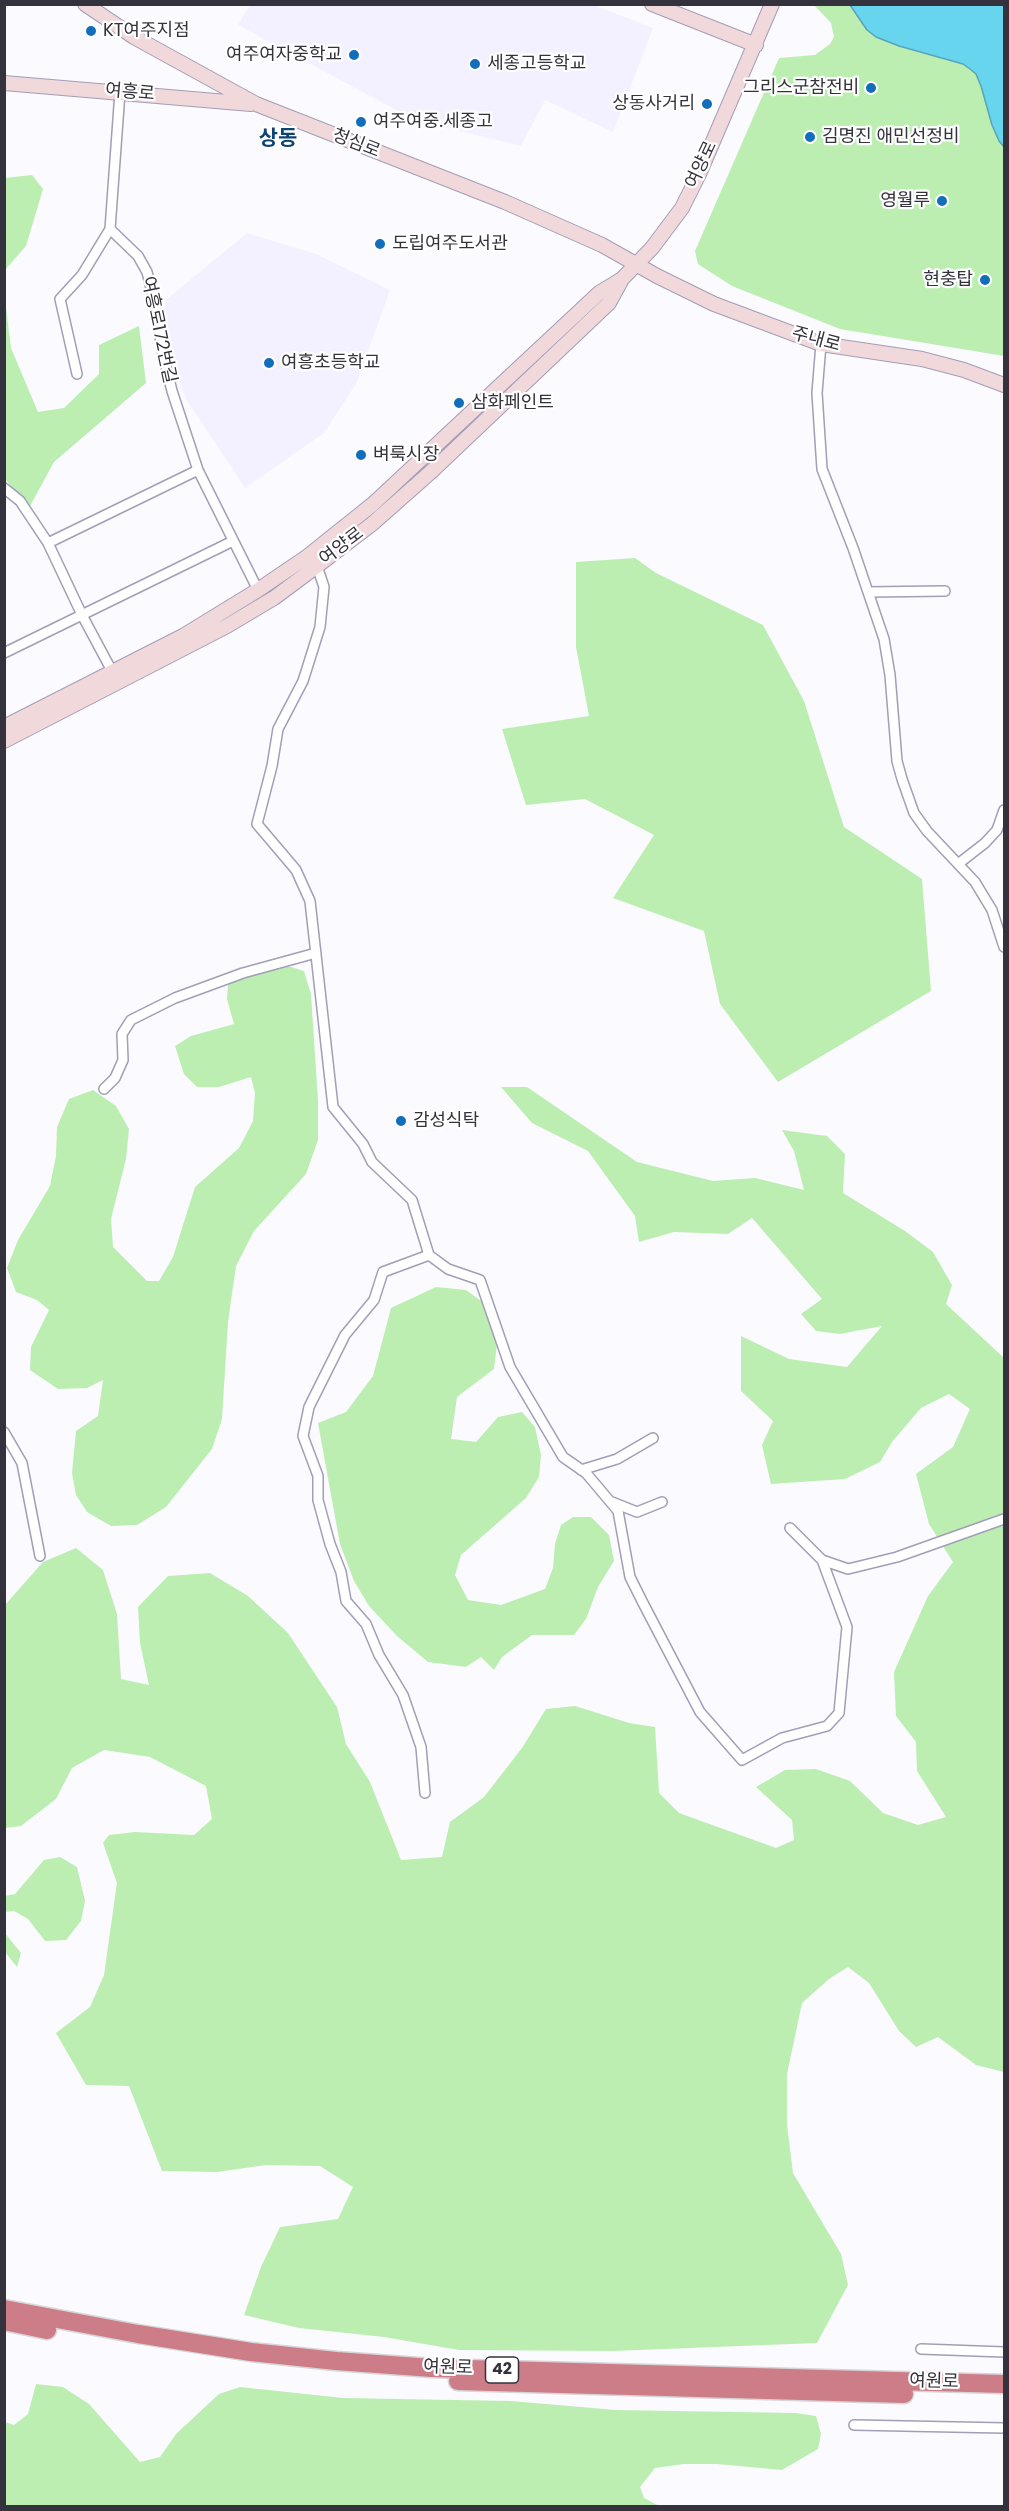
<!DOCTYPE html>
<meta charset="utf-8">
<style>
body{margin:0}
#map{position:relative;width:1009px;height:2511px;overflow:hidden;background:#fafaff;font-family:Poppins,sans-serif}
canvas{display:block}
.frame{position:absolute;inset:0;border:6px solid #34333d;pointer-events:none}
</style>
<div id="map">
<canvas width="1009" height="2511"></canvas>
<div class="frame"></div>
</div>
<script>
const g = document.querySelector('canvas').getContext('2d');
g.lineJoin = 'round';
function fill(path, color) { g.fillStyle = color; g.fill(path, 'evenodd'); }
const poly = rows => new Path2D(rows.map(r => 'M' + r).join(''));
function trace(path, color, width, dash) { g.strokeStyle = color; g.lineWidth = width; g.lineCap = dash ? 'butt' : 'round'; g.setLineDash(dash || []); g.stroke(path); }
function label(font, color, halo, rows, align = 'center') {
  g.font = font + ' Poppins,"Noto Sans KR",sans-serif'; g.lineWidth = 4.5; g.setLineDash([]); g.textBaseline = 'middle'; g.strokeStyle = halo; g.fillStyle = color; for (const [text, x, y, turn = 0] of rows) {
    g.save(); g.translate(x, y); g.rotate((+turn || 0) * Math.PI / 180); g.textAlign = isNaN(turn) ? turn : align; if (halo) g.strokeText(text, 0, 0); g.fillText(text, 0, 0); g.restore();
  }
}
fill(poly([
 [591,4,653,28,613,132,545,100,521,146,415,120,238,25,250,5],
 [247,233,316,254,390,290,357,382,324,433,245,488,186,399,167,344,164,308,166,300]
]), '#f3f1ff');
fill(poly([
 [814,5,850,5,857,15,899,46,963,64,976,74,981,86,992,125,999,141,1004,147,1004,356,840,329,732,286,698,264,695,251,779,58,815,55,830,44,834,37,831,23],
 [32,175,43,189,26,246,5,270,5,178],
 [4,291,11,348,38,412,64,408,99,374,99,345,139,326,146,383,54,462,29,508,5,479],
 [635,558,656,573,763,625,804,701,844,827,922,879,931,991,778,1082,720,1004,704,931,613,898,654,835,585,799,526,805,502,729,589,716,576,647,576,562],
 [288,966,304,971,311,994,318,1101,318,1140,306,1174,254,1231,236,1266,228,1322,222,1419,212,1449,166,1507,137,1525,111,1526,87,1512,76,1495,72,1473,76,1431,98,1416,103,1380,87,1388,58,1389,30,1370,31,1347,49,1310,37,1300,16,1292,7,1268,18,1240,50,1186,56,1156,57,1127,69,1099,93,1090,116,1106,129,1129,126,1159,111,1219,113,1247,147,1281,159,1281,173,1257,195,1187,239,1148,253,1121,255,1093,251,1077,219,1087,197,1087,184,1074,175,1046,191,1036,234,1024,227,999,228,984,255,972],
 [501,1087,527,1087,637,1162,713,1181,755,1178,804,1190,794,1151,782,1130,827,1136,845,1154,843,1193,905,1231,933,1252,952,1285,946,1304,1004,1358,1004,2072,976,2065,938,2037,916,2047,899,2031,869,1983,848,1967,829,1979,802,2003,787,2074,787,2125,793,2173,841,2254,848,2285,817,2343,613,2351,459,2350,384,2337,299,2328,244,2315,261,2267,280,2227,338,2219,353,2187,320,2166,266,2165,217,2172,162,2171,129,2086,86,2085,56,2033,90,2007,104,1975,117,1883,103,1843,109,1835,135,1832,194,1835,212,1819,206,1786,150,1757,104,1750,72,1768,56,1799,21,1826,5,1828,5,1605,43,1562,76,1548,103,1570,117,1614,121,1679,149,1685,140,1643,138,1607,168,1576,210,1573,248,1596,288,1633,337,1707,346,1744,370,1782,401,1860,442,1857,450,1822,484,1797,522,1748,546,1709,575,1706,629,1723,655,1727,659,1793,679,1813,776,1848,794,1840,792,1820,756,1787,785,1770,816,1769,850,1781,883,1813,918,1825,946,1817,917,1771,916,1742,896,1716,894,1672,928,1596,953,1562,929,1524,916,1474,953,1447,970,1409,949,1394,921,1408,892,1442,880,1462,845,1479,771,1484,762,1445,773,1421,741,1391,741,1336,789,1359,847,1367,882,1326,840,1334,816,1331,801,1314,822,1299,752,1218,728,1234,674,1232,639,1242,635,1216,588,1151,532,1123],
 [436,1287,466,1290,484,1303,497,1344,494,1369,457,1397,451,1439,476,1442,498,1417,522,1412,535,1427,541,1455,539,1477,526,1498,461,1555,455,1575,468,1600,501,1605,545,1589,553,1568,555,1544,561,1525,573,1517,591,1517,609,1535,614,1561,598,1587,586,1619,574,1635,532,1635,502,1657,494,1670,481,1657,466,1667,428,1662,397,1636,369,1606,354,1581,340,1544,318,1423,346,1412,373,1376,391,1308],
 [60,1857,77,1867,85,1901,81,1921,66,1940,45,1941,28,1919,14,1911,5,1912,5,1896,15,1894,44,1860],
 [4,1932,21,1953,17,1967,5,1952],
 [36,2384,63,2387,89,2404,140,2462,160,2457,176,2434,219,2394,240,2387,343,2398,511,2401,616,2410,796,2413,816,2416,821,2434,818,2449,782,2470,717,2464,684,2464,655,2468,640,2487,644,2498,659,2506,5,2506,5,2422,14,2425,28,2414]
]), '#bceeb2');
const water = poly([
 [850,5,1004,5,1004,147,999,141,992,125,981,86,976,74,970,69,963,64,899,46,876,37,867,30,850,5]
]);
fill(water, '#67d5ee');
trace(water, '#58a4b9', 1.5);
const street = poly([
 [120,92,110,229,138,256,147,272,156,308,162,350,172,391,198,470,258,590],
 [821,344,817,393,822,469,853,548,884,639,890,675,897,761,902,779,914,813,927,831,975,882,992,910,1004,947],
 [77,374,60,299,82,275,110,229],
 [4,488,20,501,48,543,82,615,113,673],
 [48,543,198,470],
 [317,566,324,587,320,627,303,681,278,729,272,766,257,824,296,870,310,901,333,1107,363,1144,372,1162,412,1200,429,1255,448,1269,480,1280,510,1367,563,1457,586,1473,618,1511,630,1577,643,1603,700,1712,742,1760,782,1738,827,1726,839,1713,847,1627,822,1560,790,1528],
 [868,592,945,591],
 [4,653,233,541],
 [958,864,985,843,997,830,1004,810],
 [104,1089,115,1078,123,1060,122,1034,131,1020,175,998,243,973,316,953],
 [4,1432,22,1463,40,1556],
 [581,1470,617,1459,653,1438],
 [612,1502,637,1512,662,1502],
 [822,1560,848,1569,897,1557,1004,1519],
 [425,1793,421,1747,403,1695,379,1655,366,1624,346,1601,341,1572,330,1544,318,1500,318,1476,303,1436,309,1407,345,1335,374,1300,383,1272,429,1255],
 [921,2349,1004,2352],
 [854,2425,1004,2428]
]);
const secondary = poly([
 [85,4,134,37,256,104,505,202,602,245,657,276,714,304,821,344,922,359,964,370,1004,385],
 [652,4,756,45],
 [4,83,251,104],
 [4,727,183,636,258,590,308,556,373,504,599,293,622,279,652,248,682,208,699,174,772,4],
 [4,741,227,626,274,598,317,566,372,524,433,470,609,303,621,281]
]);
const highway = poly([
 [4,2309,138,2334,251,2352,336,2361,432,2368,1004,2384],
 [4,2321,47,2330],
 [458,2381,904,2394]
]);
trace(street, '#a29eb7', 12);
trace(secondary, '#a29eb7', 16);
trace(highway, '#d6d6d8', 21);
trace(street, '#fff', 9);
trace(secondary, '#f0d8db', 14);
trace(highway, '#cd7d87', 18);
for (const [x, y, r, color] of [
 [91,31,6,"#126dba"],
 [354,55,6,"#126dba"],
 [475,64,6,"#126dba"],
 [871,88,6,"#126dba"],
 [707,104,6,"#126dba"],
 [361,122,6,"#126dba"],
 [810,137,6,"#126dba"],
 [942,201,6,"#126dba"],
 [380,244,6,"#126dba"],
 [985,280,6,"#126dba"],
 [269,363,6,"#126dba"],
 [459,403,6,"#126dba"],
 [361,455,6,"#126dba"],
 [401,1121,6,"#126dba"]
]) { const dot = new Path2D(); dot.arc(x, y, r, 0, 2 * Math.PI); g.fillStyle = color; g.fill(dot); trace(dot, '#fff', 2); }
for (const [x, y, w] of [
 [502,2370,33]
]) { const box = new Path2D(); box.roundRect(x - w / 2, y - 13, w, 26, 4.5); g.fillStyle = '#fff'; g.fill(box); trace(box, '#34333d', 1.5); }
label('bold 16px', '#34333d', null, [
 ["42",502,2370]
]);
label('18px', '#34333d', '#fff', [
 ["KT여주지점",103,31],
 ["여주여자중학교",342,55,"right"],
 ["세종고등학교",487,64],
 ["그리스군참전비",859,88,"right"],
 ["상동사거리",695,104,"right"],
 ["여주여중.세종고",373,122],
 ["김명진 애민선정비",822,137],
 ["영월루",930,201,"right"],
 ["도립여주도서관",392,244],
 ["현충탑",973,280,"right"],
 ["여흥초등학교",281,363],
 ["삼화페인트",471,403],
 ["벼룩시장",373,455],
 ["감성식탁",413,1121]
], 'left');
label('18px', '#34333d', '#fff', [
 ["여흥로",130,93,5],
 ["청심로",356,144,21],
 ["여양로",702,165,-65],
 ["여흥로172번길",158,330,78],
 ["주내로",816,340,15],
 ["여양로",342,547,-37],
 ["여원로",448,2368,2],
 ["여원로",934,2382,2]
]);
label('bold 21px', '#0c4475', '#fff', [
 ["상동",278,140]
]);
</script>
